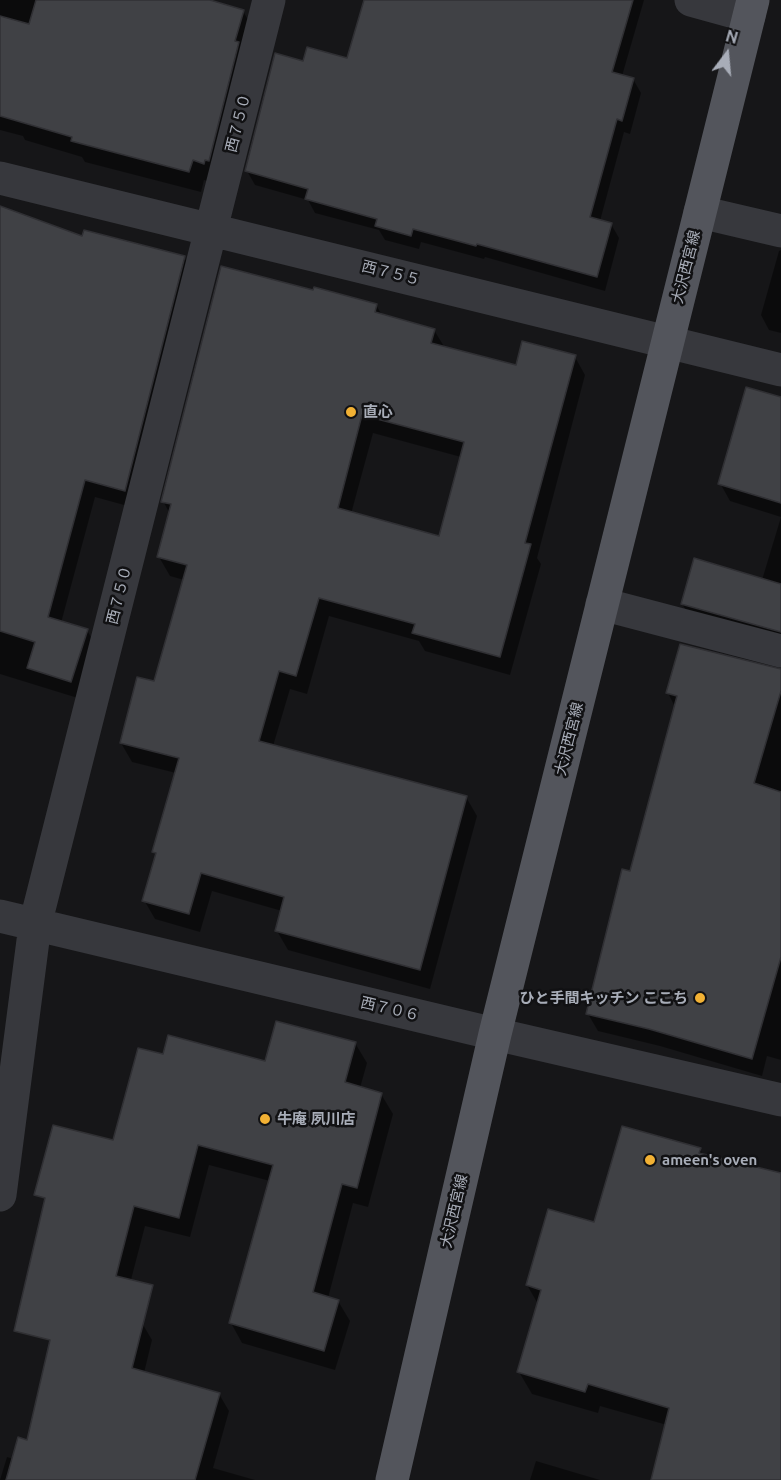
<!DOCTYPE html>
<meta charset="utf-8">
<style>
body{margin:0}
#map{position:relative;width:781px;height:1480px;overflow:hidden;background:#161618;font-family:Ubuntu,sans-serif}
canvas{display:block}
.north{position:absolute;left:697px;top:24px;width:60px;height:60px;-webkit-text-stroke:4px #111113;paint-order:stroke;rotate:16deg;font-size:16px;font-weight:700;line-height:24px;text-align:center;color:#a8adb8}
.north::after{content:'';display:block;margin:auto;width:21px;height:27px;background:#a8adb8;clip-path:polygon(50% 0,100% 100%,50% 72%,0 100%)}
</style>
<div id="map">
<canvas width="781" height="1480"></canvas>
<div class="north">N</div>
</div>
<script>
const context = document.querySelector('canvas').getContext('2d');
context.lineJoin = 'round';
function fill(path, color) {
  context.fillStyle = color;
  context.fill(path, 'evenodd');
}
function shape(rows) {
  const path = new Path2D();
  for (const r of rows) {
    path.moveTo(r[0], r[1]);
    for (let i = 2; i < r.length; i += 2) path.lineTo(r[i], r[i + 1]);
  }
  return path;
}
function trace(path, color, width, dash) {
  context.strokeStyle = color;
  context.lineWidth = width;
  context.lineCap = dash ? 'butt' : 'round';
  context.setLineDash(dash || []);
  context.stroke(path);
}
function label(font, color, halo, rows, align = 'center') {
  context.font = font + ' Ubuntu,"Noto Sans JP",sans-serif';
  context.lineWidth = 5;
  context.setLineDash([]);
  context.textBaseline = 'middle';
  context.strokeStyle = halo;
  context.fillStyle = color;
  for (const [text, x, y, turn = 0] of rows) {
    context.save();
    context.translate(x, y);
    context.rotate((+turn || 0) * Math.PI / 180);
    context.textAlign = isNaN(turn) ? turn : align;
    if (halo) context.strokeText(text, 0, 0);
    context.fillText(text, 0, 0);
    context.restore();
  }
}
const shadow = shape([
 [0,0,205,0,243,11,255,32,216,184,204,180,201,192,85,162,82,157,25,140,23,136,0,130],
 [365,0,644,0,622,76,633,79,641,93,630,134,624,132,600,221,611,224,619,238,605,291,485,257,484,259,421,242,419,249,385,240,379,230,315,213,308,200,255,185,247,171,304,63,348,59],
 [0,218,83,238,184,257,194,275,135,508,95,497,61,623,87,630,97,648,81,699,0,674],
 [781,250,781,333,769,330,761,315,779,251],
 [314,292,376,305,382,315,434,330,445,348,517,367,575,357,585,375,537,558,541,564,510,675,425,651,419,641,329,616,307,694,290,689,273,746,466,797,477,816,430,989,288,950,277,931,282,911,212,891,200,932,155,919,144,900,157,856,154,851,176,773,132,762,121,743,155,683,184,580,170,576,159,557,170,514,163,501],
 [373,433,461,457,440,538,351,514],
 [781,399,781,646,693,622,682,604,762,580,781,517,730,501,720,483],
 [781,671,781,1060,767,1056,762,1076,660,1046,598,1031,588,1014,631,872,675,707,668,693],
 [355,1043,367,1063,360,1088,381,1094,393,1114,368,1207,353,1203,328,1298,338,1301,350,1321,335,1370,242,1343,231,1323,270,1181,209,1165,190,1237,145,1226,126,1299,47,1269,114,1142,164,1056,266,1063],
 [700,1149,703,1155,781,1175,781,1480,653,1480,667,1425,600,1406,598,1413,532,1394,519,1372,538,1304,527,1285,595,1224],
 [142,1323,152,1340,144,1373,219,1394,229,1411,213,1468,255,1480,0,1480,7,1457,14,1459],
 [536,1461,600,1480,530,1480]
]);
const building = shape([
 [36,0,210,0,244,10,235,41,239,42,209,161,205,160,204,164,193,160,189,172,71,141,72,137,0,116,0,16,29,24,36,0],
 [364,0,633,0,612,72,634,78,622,121,617,119,590,217,612,223,597,277,477,244,476,246,413,229,411,236,375,226,377,219,305,199,308,189,245,171,275,53,303,61,307,47,347,58,364,0],
 [0,206,82,236,84,230,185,256,125,491,85,480,48,617,88,629,71,682,27,668,35,642,0,631,0,206],
 [221,266,313,290,314,287,377,304,375,312,435,329,431,343,516,365,522,341,576,355,525,543,531,544,500,657,412,633,415,624,319,598,296,676,279,671,259,741,467,796,420,970,275,931,284,897,201,873,189,914,142,901,156,853,152,852,179,758,120,743,137,677,154,681,187,565,157,557,171,504,161,502,221,266],
 [362,415,464,442,439,536,338,508,362,415],
 [746,387,781,397,781,503,718,484,746,387],
 [694,558,781,584,781,632,681,604,694,558],
 [680,644,781,669,781,691,754,783,781,792,781,957,752,1059,649,1029,586,1014,622,869,630,871,677,696,666,693,680,644],
 [276,1021,356,1042,345,1082,382,1093,357,1188,342,1184,313,1292,339,1300,324,1351,229,1323,273,1165,198,1145,179,1218,134,1206,116,1276,153,1285,132,1368,220,1393,195,1480,6,1480,18,1437,27,1440,50,1340,14,1331,45,1198,34,1195,53,1125,113,1140,138,1048,163,1054,168,1035,265,1061,276,1021],
 [622,1126,701,1148,699,1153,781,1173,781,1480,651,1480,669,1408,588,1384,585,1392,517,1372,541,1290,526,1285,548,1209,594,1222,622,1126]
]);
const minor = shape([
 [691,0,749,16],
 [0,178,781,370],
 [700,212,781,231],
 [602,604,781,651],
 [0,916,495,1034,781,1100],
 [0,1195,35,925,269,0]
]);
const major = shape([
 [392,1480,495,1034,753,0]
]);
const markers = [
 [351,412,6,"#f2b134"],
 [700,998,6,"#f2b134"],
 [265,1119,6,"#f2b134"],
 [650,1160,6,"#f2b134"]
];
const streetNames = [
 ["西７５０",238,123,-76],
 ["大沢西宮線",686,267,-76],
 ["西７５５",391,273,14],
 ["西７５０",119,595,-76],
 ["大沢西宮線",569,739,-76],
 ["西７０６",390,1009,13],
 ["大沢西宮線",454,1211,-77]
];
const poiNames = [
 ["直心",363,412],
 ["ひと手間キッチン ここち",688,998,"right"],
 ["牛庵 夙川店",277,1119],
 ["ameen's oven",662,1160]
];
fill(shadow, '#0007');
fill(building, '#404145');
trace(building, '#303034', 1.5);
trace(minor, '#37383d', 33);
trace(major, '#53555c', 33);
for (const [x, y, r, color] of markers) {
  const dot = new Path2D();
  dot.arc(x, y, r, 0, 2 * Math.PI);
  context.fillStyle = color;
  context.fill(dot);
  trace(dot, '#111113', 2);
}
label('15px', '#a8adb8', '#111113', streetNames);
label('bold 15px', '#a8adb8', '#111113', poiNames, 'left');
</script>
